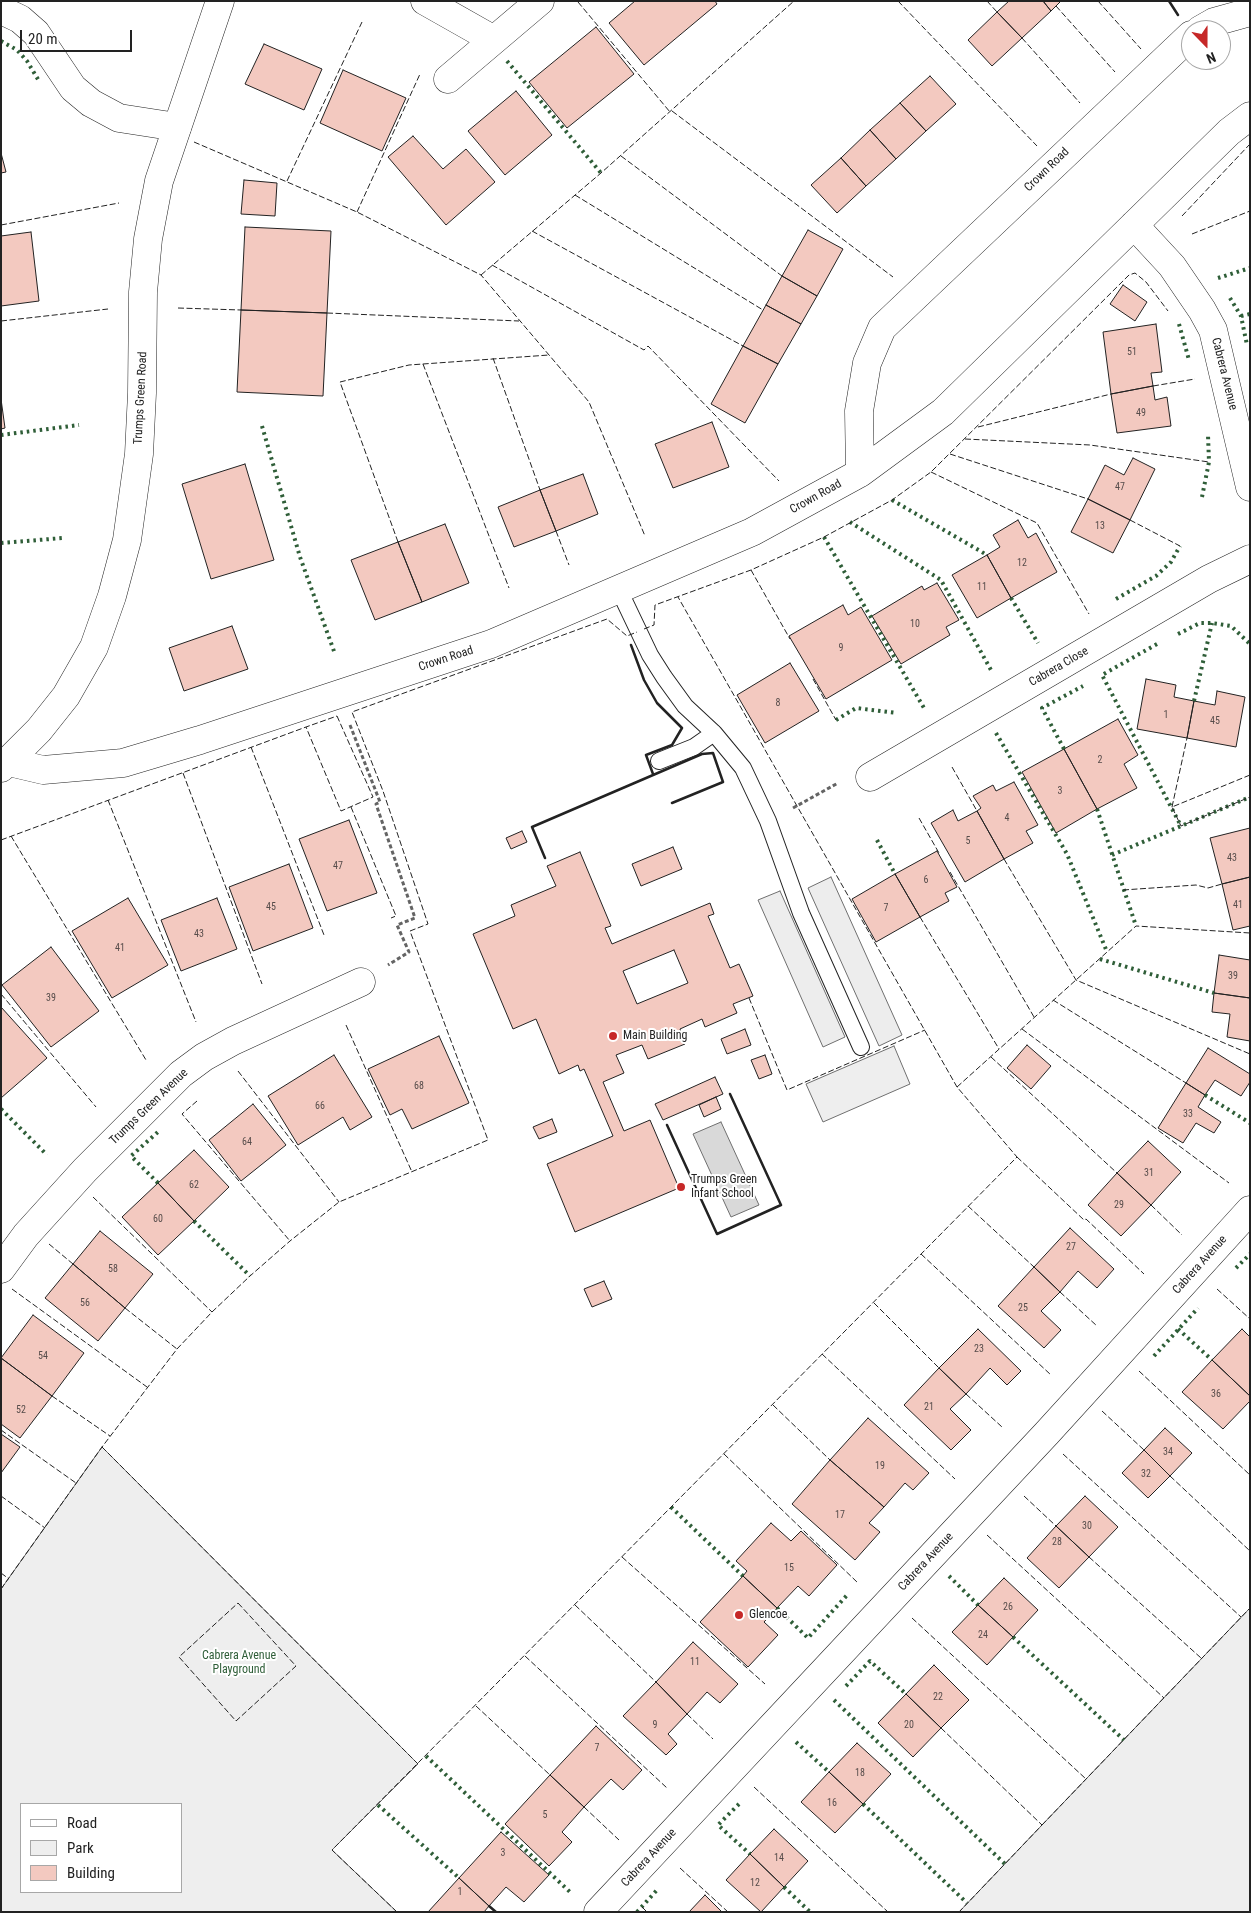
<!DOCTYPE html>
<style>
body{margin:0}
#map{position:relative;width:1251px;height:1913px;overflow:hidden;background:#fff;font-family:"Roboto Condensed",sans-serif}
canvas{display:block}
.frame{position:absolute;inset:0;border:2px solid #222;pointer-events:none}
.legend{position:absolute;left:20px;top:1803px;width:162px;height:90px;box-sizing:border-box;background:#fff;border:1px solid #a7a7a7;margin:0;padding:6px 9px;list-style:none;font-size:15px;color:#222}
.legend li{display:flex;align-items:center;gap:10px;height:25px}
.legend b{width:25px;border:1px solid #a7a7a7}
.north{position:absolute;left:1181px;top:20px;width:50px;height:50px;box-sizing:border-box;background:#fff;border:1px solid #a7a7a7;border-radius:50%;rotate:158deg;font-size:14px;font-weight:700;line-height:20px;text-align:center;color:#222}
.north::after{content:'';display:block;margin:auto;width:18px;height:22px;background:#c62828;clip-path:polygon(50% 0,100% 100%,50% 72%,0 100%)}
.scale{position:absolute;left:20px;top:30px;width:112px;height:22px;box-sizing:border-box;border:2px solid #222;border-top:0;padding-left:6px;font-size:15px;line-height:18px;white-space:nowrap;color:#222;-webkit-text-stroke:4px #fff;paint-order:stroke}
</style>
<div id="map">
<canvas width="1251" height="1913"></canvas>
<div class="frame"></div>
<ul class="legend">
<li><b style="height:6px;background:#fff"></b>Road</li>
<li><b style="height:14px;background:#eee"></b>Park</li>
<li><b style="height:14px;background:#f3c9c0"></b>Building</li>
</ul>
<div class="north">N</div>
<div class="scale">20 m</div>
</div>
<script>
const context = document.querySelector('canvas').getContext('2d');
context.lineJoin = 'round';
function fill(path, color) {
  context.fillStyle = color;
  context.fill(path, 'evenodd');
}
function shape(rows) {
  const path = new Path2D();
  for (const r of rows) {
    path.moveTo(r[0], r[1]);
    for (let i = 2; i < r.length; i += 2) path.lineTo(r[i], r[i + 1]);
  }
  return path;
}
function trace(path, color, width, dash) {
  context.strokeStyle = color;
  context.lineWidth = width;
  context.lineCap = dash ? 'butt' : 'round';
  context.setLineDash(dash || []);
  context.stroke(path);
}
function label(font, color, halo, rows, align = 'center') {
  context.font = font + ' "Roboto Condensed",sans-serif';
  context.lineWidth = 4;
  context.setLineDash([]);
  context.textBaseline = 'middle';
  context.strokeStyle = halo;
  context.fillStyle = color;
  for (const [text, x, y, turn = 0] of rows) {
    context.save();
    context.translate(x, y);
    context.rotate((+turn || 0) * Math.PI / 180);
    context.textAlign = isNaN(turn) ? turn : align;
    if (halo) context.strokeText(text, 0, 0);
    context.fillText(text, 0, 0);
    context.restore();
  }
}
const green = shape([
 [894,1046,910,1084,823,1122,806,1084,894,1046],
 [102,1447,418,1764,332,1850,397,1912,1,1912,1,1589,102,1447],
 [21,1804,181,1804,181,1892,21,1892,21,1804],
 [1250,1608,1250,1912,959,1912,1042,1825,1250,1608]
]);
const parking = shape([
 [831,877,902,1035,879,1046,808,888,831,877],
 [780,891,845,1037,823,1047,758,900,780,891]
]);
const water = shape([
 [721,1122,759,1205,731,1217,693,1134,721,1122]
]);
const building = shape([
 [635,1,715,1,717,4,644,65,609,23,635,1],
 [1009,1,1043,1,1051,11,1022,38,997,12,1009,1],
 [1043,1,1061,1,1051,11,1043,1],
 [997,12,1022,38,992,66,968,40,997,12],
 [596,27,634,74,567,128,529,82,596,27],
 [264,44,322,69,304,110,245,84,264,44],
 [343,70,406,98,382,151,320,123,343,70],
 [930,76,956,104,926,131,900,103,930,76],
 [516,91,552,135,505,175,468,131,516,91],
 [900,103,926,131,896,159,870,130,900,103],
 [870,130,896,159,866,186,841,158,870,130],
 [413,136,443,169,466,149,495,182,446,225,388,157,413,136],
 [1,153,6,172,1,173,1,153],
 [841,158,866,186,837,213,811,185,841,158],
 [244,180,277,183,275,216,241,214,244,180],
 [245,227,331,231,327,313,241,310,245,227],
 [808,230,843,249,817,296,782,276,808,230],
 [31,232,39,301,1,306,1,236,31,232],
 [782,276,817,296,801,324,766,305,782,276],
 [1123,285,1147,302,1135,321,1110,304,1123,285],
 [766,305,801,324,778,364,743,346,766,305],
 [241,310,327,313,323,396,237,392,241,310],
 [1156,324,1162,372,1151,373,1153,386,1111,394,1103,332,1156,324],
 [743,346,778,364,745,423,711,404,743,346],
 [1153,386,1155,400,1167,397,1171,426,1117,433,1111,394,1153,386],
 [1,399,5,428,1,429,1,399],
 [712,422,729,467,673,488,655,444,712,422],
 [1133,458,1155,469,1130,520,1088,499,1105,465,1124,475,1133,458],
 [245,464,274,560,211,579,182,484,245,464],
 [583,474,598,514,556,531,540,490,583,474],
 [540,490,556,531,514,547,498,507,540,490],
 [1088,499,1130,520,1113,553,1071,532,1088,499],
 [1018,520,1028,538,1036,533,1057,572,1011,598,987,555,1000,547,993,535,1018,520],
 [445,524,469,583,422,602,398,542,445,524],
 [398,542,422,602,375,620,351,560,398,542],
 [987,555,1011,598,977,618,952,575,987,555],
 [937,583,959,620,946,627,950,635,901,664,872,616,922,586,924,590,937,583],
 [843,605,848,615,861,607,892,660,826,699,789,636,843,605],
 [232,626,248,669,184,691,169,648,232,626],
 [790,663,819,711,765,743,737,695,790,663],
 [1146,679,1176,685,1174,697,1194,701,1187,738,1137,729,1146,679],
 [1217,691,1245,697,1236,747,1187,738,1194,701,1215,705,1217,691],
 [1118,719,1138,755,1124,764,1137,788,1097,809,1064,749,1118,719],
 [1064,749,1097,809,1056,833,1022,772,1064,749],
 [1014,782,1038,825,1026,831,1033,843,1004,859,977,811,981,808,973,796,993,785,996,791,1014,782],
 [953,810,958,821,977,811,1004,859,965,882,931,823,953,810],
 [349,820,377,893,327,911,299,839,349,820],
 [1250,828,1250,877,1222,884,1210,838,1250,828],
 [522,831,527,842,511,849,506,838,522,831],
 [673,847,682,869,641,886,632,864,673,847],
 [937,851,957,887,945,893,949,901,920,917,895,874,937,851],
 [580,852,611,926,605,928,612,944,710,903,714,914,708,916,730,968,739,964,753,996,733,1004,737,1013,705,1027,702,1019,680,1029,685,1044,648,1059,642,1045,616,1055,624,1073,603,1082,624,1131,650,1120,679,1188,575,1232,547,1164,613,1136,584,1069,580,1071,578,1065,559,1074,536,1019,513,1029,473,934,515,916,511,905,556,886,547,866,580,852],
 [674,950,688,983,637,1004,623,971,674,950],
 [289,864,313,928,253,951,229,887,289,864],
 [895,874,920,917,876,942,852,899,895,874],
 [1250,877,1250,926,1233,930,1222,884,1250,877],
 [128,898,168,965,112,998,72,931,128,898],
 [217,898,237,949,181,971,161,920,217,898],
 [51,947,99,1011,51,1047,2,985,51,947],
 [1219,955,1250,960,1250,998,1214,993,1219,955],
 [1214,993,1250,998,1250,1041,1227,1037,1230,1014,1212,1012,1214,993],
 [1,1007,47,1058,1,1098,1,1007],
 [745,1029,751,1045,727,1054,721,1039,745,1029],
 [439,1036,469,1103,412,1129,402,1109,390,1115,368,1069,439,1036],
 [1027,1045,1051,1066,1031,1089,1007,1068,1027,1045],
 [1208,1048,1250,1074,1250,1082,1241,1096,1215,1080,1205,1095,1186,1083,1208,1048],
 [334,1055,372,1117,350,1130,343,1117,298,1145,268,1096,334,1055],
 [765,1055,772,1074,759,1079,751,1060,765,1055],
 [715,1077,723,1094,663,1120,655,1104,715,1077],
 [1186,1083,1205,1095,1198,1107,1221,1122,1214,1133,1196,1123,1183,1143,1158,1128,1186,1083],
 [716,1097,721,1109,704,1117,699,1105,716,1097],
 [253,1104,286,1145,241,1181,209,1140,253,1104],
 [552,1119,557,1132,539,1139,533,1127,552,1119],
 [1148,1141,1181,1172,1151,1205,1117,1173,1148,1141],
 [194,1150,229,1187,194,1221,158,1183,194,1150],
 [1117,1173,1151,1205,1121,1236,1088,1205,1117,1173],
 [158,1183,194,1221,158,1255,122,1217,158,1183],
 [1070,1228,1114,1269,1097,1288,1078,1271,1060,1292,1034,1267,1070,1228],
 [100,1231,153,1274,125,1308,73,1264,100,1231],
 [73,1264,125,1308,98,1341,45,1298,73,1264],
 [1034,1267,1060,1292,1041,1311,1061,1330,1044,1348,998,1306,1034,1267],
 [604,1281,612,1299,592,1307,584,1289,604,1281],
 [33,1315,84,1353,52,1396,1,1358,33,1315],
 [978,1329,1021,1371,1007,1385,990,1368,966,1394,939,1368,978,1329],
 [1242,1329,1250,1337,1250,1396,1212,1360,1242,1329],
 [1,1358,52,1396,20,1438,1,1424,1,1358],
 [1212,1360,1250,1396,1250,1401,1223,1429,1182,1392,1212,1360],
 [939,1368,966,1394,950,1409,971,1430,951,1450,904,1405,939,1368],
 [868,1418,929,1473,913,1490,905,1483,884,1507,830,1460,868,1418],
 [1165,1428,1192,1453,1170,1476,1144,1450,1165,1428],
 [1,1434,20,1447,1,1473,1,1434],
 [1144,1450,1170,1476,1148,1498,1122,1473,1144,1450],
 [830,1460,884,1507,869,1523,880,1532,855,1560,792,1504,830,1460],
 [1085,1496,1118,1527,1089,1557,1056,1526,1085,1496],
 [771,1523,791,1541,801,1531,837,1565,809,1596,798,1586,777,1608,743,1576,747,1571,736,1561,771,1523],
 [1056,1526,1089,1557,1059,1588,1027,1558,1056,1526],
 [743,1576,777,1608,764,1622,778,1635,748,1667,700,1622,743,1576],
 [1004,1578,1038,1610,1013,1637,978,1605,1004,1578],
 [978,1605,1013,1637,987,1665,952,1632,978,1605],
 [693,1642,738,1684,720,1703,707,1692,687,1714,656,1682,693,1642],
 [934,1665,969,1700,941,1728,906,1694,934,1665],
 [656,1682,687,1714,668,1734,677,1744,666,1755,623,1716,656,1682],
 [906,1694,941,1728,913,1757,878,1723,906,1694],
 [596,1726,642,1770,623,1790,611,1779,584,1807,550,1775,596,1726],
 [857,1743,891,1774,863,1804,829,1772,857,1743],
 [829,1772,863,1804,835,1833,801,1802,829,1772],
 [550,1775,584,1807,562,1832,572,1842,549,1866,505,1824,550,1775],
 [774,1829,808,1861,784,1887,750,1854,774,1829],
 [501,1832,549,1875,524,1902,506,1887,489,1906,459,1878,501,1832],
 [750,1854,784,1887,761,1912,726,1880,750,1854],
 [459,1878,489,1906,484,1912,428,1912,459,1878],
 [705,1895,722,1912,689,1912,705,1895]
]);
const path = shape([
 [350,725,380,802,376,804,415,918,397,925,409,952,388,965],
 [793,808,838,783]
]);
const lane = shape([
 [619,590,650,655,664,677,685,706,714,733,743,768,768,821,801,913,861,1047],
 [659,761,694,747,714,733]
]);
const street = shape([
 [425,1,494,40,540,1],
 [1,10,20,19,36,33,73,88,91,103,119,118,177,127],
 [1200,30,1214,22,1250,12],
 [448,79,494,40],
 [1134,225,1172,266,1202,310,1213,330,1250,487],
 [860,473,859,411,867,363,882,328,1191,35],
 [9,762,43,770,123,763,200,740,491,644,752,532,860,473,943,412,1229,132,1250,116],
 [870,777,1209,579,1250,559],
 [1,1269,26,1235,85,1170,181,1074,204,1057,233,1041,361,982],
 [598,1912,1047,1433,1250,1210]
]);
const secondary = shape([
 [1,768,39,730,66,696,94,647,112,596,127,540,139,454,142,393,143,292,148,239,159,181,220,1]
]);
const hedge = shape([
 [1,41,17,50,27,61,39,81],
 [507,61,601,173],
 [1218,278,1250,268],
 [1230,298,1241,316,1247,345],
 [1241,316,1250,314],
 [1179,324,1189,360],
 [262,426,300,557,335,654],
 [1,435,79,425],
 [1202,497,1209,462,1208,435],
 [892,500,987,555],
 [850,522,941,580,991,670],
 [824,537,924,708],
 [1,543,63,538],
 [1011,598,1038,643],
 [1116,599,1156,576,1171,562,1180,546],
 [1178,634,1200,623,1212,623,1231,626,1250,644],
 [1157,644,1102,675,1181,826],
 [1194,701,1212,623],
 [836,720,856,708,897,713],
 [996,733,1067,854,1107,952],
 [1064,749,1042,708,1083,686],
 [1097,809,1136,926],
 [877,840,895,874],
 [1112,855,1250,797],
 [1100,959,1214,993],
 [1205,1095,1250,1123],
 [1,1109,47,1155],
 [158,1183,131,1156,159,1131],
 [194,1221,250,1276],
 [1236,1268,1250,1254],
 [1178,1329,1212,1360],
 [1154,1356,1198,1308],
 [671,1507,743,1576],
 [949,1576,978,1605],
 [777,1608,808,1638,849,1593],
 [1013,1637,1124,1740],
 [846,1686,870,1661,906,1694],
 [834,1700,1005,1864],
 [796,1742,829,1772],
 [426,1756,570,1892],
 [739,1804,718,1825,750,1854],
 [863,1804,967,1903],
 [378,1805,459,1878],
 [784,1887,810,1912],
 [637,1912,657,1890]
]);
const fence = shape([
 [898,1,1037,146],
 [987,1,997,12],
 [1098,1,1141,49],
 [578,2,670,112],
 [1056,6,1115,72],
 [1022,38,1080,103],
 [672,111,893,277],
 [194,142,357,212,481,275,589,402,645,536],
 [621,156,782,276],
 [287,181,362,22],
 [575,195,763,310],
 [357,212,420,74],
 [1182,216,1250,144],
 [1,225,119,203],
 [532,231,743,346],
 [1192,234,1250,211],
 [492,265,644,350,648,346,779,481],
 [481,275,601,173,794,1],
 [178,308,241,310],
 [327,313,519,321],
 [1,321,108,309],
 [493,358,540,490],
 [423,364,509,588],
 [1153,386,1195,379],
 [978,427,1111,394],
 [965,439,1090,445,1209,462],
 [950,454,1088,499],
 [931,472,1037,523,1089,614],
 [1130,520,1180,546],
 [556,531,569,565],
 [398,542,340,382,409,365,549,355],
 [751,570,790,639],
 [644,629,654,625,655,605,751,570,824,537,892,500,931,472,1129,275,1135,273,1146,282,1168,311],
 [813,679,836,720],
 [337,716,373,797,341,811,306,727,337,716],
 [251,747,324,935],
 [952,767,977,811],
 [183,773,262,984],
 [1250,775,1172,807,1181,826,1250,797],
 [108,800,196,1022],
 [351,807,396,916,391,918],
 [1172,807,1187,738],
 [919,818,939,853],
 [11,836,146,1060],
 [1,840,306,727],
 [1004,859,1076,980,1250,1054],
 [950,872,1034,1017],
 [1123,890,1196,885,1208,888,1222,884],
 [920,917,999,1049],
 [1,994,96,1107],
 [749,998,787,1090,925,1030],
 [1053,1000,1186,1083],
 [346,1025,412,1172],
 [1022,1029,1229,1183],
 [991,1057,1117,1173],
 [238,1071,339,1202],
 [957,1087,1136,926,1250,933],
 [197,1101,182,1114,290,1241],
 [1017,1157,1084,1220,1086,1219,1144,1274],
 [93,1197,212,1312],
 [1151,1205,1182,1235],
 [968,1206,1034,1267],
 [49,1244,73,1264],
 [921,1254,1051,1375],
 [12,1289,147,1387],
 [1217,1289,1250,1319],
 [1060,1292,1097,1326],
 [874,1303,939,1368],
 [125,1308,177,1349],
 [822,1354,955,1479],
 [1139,1371,1250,1475],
 [966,1394,1002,1427],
 [52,1396,110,1436],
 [773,1405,830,1460],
 [1102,1411,1144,1450],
 [1,1430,76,1483],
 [102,1447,418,1764],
 [724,1454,858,1583],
 [1063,1454,1241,1617],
 [1170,1476,1250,1551],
 [1,1496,45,1528],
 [1024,1496,1056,1526],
 [987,1535,1164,1698],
 [622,1557,765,1684],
 [1089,1557,1201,1658],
 [1,1573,9,1579],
 [1,1589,102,1447,177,1349,212,1312,250,1276,290,1241,339,1202,488,1140,410,931,428,924,383,791,352,712,607,619,627,636,637,632],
 [238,1603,296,1666,236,1721,179,1657,238,1603],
 [575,1605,656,1682],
 [912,1618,1086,1779],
 [525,1656,667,1788],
 [476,1706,550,1775],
 [687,1714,713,1739],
 [941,1728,1042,1825,959,1912],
 [754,1787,888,1912],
 [584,1807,619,1840],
 [1042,1825,1250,1608],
 [680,1868,728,1912],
 [642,1907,647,1912],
 [397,1912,332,1850,1017,1157,957,1087,678,597]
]);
const wall = shape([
 [1169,1,1178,15],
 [631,645,644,680,657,703,682,728,672,745,646,755,653,774],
 [545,858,532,827,702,754,713,753,723,782,672,803],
 [667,1125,717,1234,781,1205,730,1094],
 [489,1906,496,1912]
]);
const markers = [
 [613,1036,5,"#c62828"],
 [681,1187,5,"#c62828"],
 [739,1615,5,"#c62828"]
];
const numberNames = [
 ["51",1132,352],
 ["49",1141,413],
 ["47",1120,487],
 ["13",1100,526],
 ["12",1022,563],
 ["11",982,587],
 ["10",915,624],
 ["9",841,648],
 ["8",778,703],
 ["1",1166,715],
 ["45",1215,721],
 ["2",1100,760],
 ["3",1060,791],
 ["4",1007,818],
 ["5",968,841],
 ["43",1232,858],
 ["47",338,866],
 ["6",926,880],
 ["41",1238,905],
 ["45",271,907],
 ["7",886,908],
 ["43",199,934],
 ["41",120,948],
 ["39",1233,976],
 ["39",51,998],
 ["68",419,1086],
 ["66",320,1106],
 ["33",1188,1114],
 ["64",247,1142],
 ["31",1149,1173],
 ["62",194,1185],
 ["29",1119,1205],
 ["60",158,1219],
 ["27",1071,1247],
 ["58",113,1269],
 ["56",85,1303],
 ["25",1023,1308],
 ["23",979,1349],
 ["54",43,1356],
 ["36",1216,1394],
 ["21",929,1407],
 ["52",21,1410],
 ["34",1168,1452],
 ["19",880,1466],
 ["32",1146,1474],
 ["17",840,1515],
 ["30",1087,1526],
 ["28",1057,1542],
 ["15",789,1568],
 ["26",1008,1607],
 ["24",983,1635],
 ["11",695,1662],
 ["22",938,1697],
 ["9",655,1725],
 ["20",909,1725],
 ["7",597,1748],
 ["18",860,1773],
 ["16",832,1803],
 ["5",545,1815],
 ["3",503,1853],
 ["14",779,1858],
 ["12",755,1883],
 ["1",460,1892]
];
const streetNames = [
 ["Crown Road",1047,170,-44],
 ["Cabrera Avenue",1224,374,76],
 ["Trumps Green Road",141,398,-87],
 ["Crown Road",816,497,-29],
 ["Crown Road",446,659,-18],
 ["Cabrera Close",1059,667,-30],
 ["Trumps Green Avenue",149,1107,-44],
 ["Cabrera Avenue",1200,1265,-48],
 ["Cabrera Avenue",926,1562,-47],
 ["Cabrera Avenue",649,1858,-47]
];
const poiNames = [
 ["Main Building",623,1036],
 ["Trumps Green",691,1180],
 ["Infant School",691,1194],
 ["Glencoe",749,1615]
];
const parkNames = [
 ["Cabrera Avenue",239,1656],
 ["Playground",239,1670]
];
fill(green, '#eee');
trace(green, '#6f6f6f', 1);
fill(parking, '#ededed');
trace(parking, '#6f6f6f', 1);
fill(water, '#d9d9d9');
trace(water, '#6f6f6f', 1);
fill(building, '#f3c9c0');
trace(building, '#222', 1);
trace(lane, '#222', 18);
trace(street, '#222', 29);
trace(secondary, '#222', 29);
trace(path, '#646464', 3, [4, 2.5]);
trace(lane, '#fff', 16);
trace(street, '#fff', 28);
trace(secondary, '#fff', 28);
trace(hedge, '#2f5e38', 4, [2.5, 4]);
trace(fence, '#222', 1, [6, 2.5]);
trace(wall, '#222', 2.5);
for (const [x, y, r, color] of markers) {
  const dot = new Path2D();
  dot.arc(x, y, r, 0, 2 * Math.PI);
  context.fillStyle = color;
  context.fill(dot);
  trace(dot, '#fff', 2);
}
label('10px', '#564c4a', null, numberNames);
label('12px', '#222', '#fff', streetNames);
label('12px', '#222', '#fff', poiNames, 'left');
label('12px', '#2f5e38', '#fff', parkNames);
</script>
